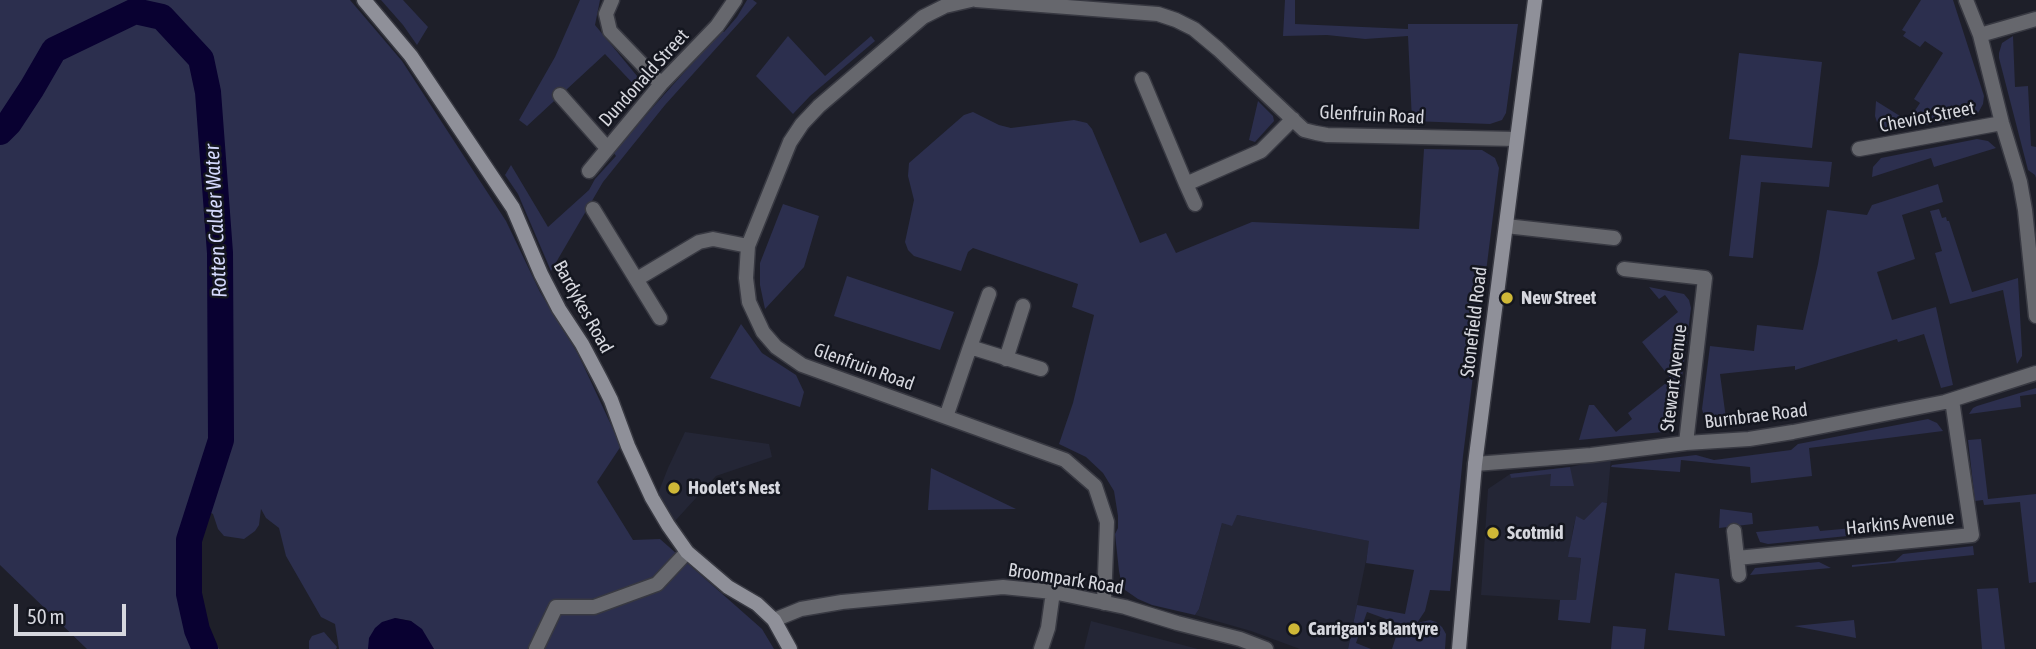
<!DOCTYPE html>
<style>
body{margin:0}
#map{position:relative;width:2036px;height:649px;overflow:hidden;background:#1e1f29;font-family:"Asap Condensed",sans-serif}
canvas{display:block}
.scale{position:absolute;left:14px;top:604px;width:112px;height:32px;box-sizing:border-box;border:4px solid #d6d7de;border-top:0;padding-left:9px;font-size:21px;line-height:24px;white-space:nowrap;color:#d6d7de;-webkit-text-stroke:5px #14161f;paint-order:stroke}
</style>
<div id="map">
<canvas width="2036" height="649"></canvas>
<div class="scale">50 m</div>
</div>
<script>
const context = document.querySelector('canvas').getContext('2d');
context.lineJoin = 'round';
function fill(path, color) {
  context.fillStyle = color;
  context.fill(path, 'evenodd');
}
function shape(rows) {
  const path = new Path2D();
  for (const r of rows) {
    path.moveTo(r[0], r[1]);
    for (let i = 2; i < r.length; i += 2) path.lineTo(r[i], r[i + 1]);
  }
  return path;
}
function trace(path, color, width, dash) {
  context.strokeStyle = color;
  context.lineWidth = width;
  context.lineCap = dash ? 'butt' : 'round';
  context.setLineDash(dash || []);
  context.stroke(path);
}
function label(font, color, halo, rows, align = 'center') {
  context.font = font + ' "Asap Condensed",sans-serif';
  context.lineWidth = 5;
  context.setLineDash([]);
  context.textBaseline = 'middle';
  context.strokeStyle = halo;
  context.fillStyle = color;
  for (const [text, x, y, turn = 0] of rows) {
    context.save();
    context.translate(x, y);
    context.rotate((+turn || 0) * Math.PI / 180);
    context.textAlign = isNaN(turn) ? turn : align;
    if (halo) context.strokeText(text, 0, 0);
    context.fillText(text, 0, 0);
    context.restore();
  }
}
const built = shape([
 [685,432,769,444,772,457,716,476,675,521,657,496,668,468],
 [1611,458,1607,503,1602,502,1584,520,1576,517,1573,529,1569,557,1581,558,1576,601,1481,595,1488,489,1510,474,1570,467],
 [1237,515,1370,541,1348,649,1300,649,1251,631,1195,615,1199,609,1222,523],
 [1091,621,1198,649,1084,649]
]);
const green = shape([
 [0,0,350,0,402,61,506,221,540,292,578,354,621,446,597,482,633,540,660,539,762,629,774,649,434,649,411,621,395,618,369,649,339,649,335,624,321,617,286,556,279,528,266,518,261,509,259,525,255,531,244,539,224,536,218,529,213,514,200,507,177,579,219,649,87,649,0,565],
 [381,0,403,0,428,27,417,45,403,25],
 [580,0,600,0,595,25,637,76,640,81,641,92,605,54,527,126,519,120,555,57],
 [747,0,753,0,757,3,665,105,603,182,551,271,518,194,505,175,511,165,548,227,589,190,595,179,616,156,613,152,721,31,724,32,737,17],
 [1285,0,1295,0,1295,24,1408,29,1408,24,1518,24,1506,113,1502,120,1490,124,1412,121,1408,36,1365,39,1327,35,1283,36],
 [1921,0,1953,0,1984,96,1983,104,1978,113,1970,117,1890,131,1877,122,1875,116,1876,101,1908,121,1920,103,1914,99,1943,53,1925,41,1920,47,1903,36,1906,32,1902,30],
 [788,36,825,76,871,36,875,41,810,96,793,114,756,76],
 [2013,36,2015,87,2028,86,2031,146,2036,147,2036,178,2035,175,2028,170,1999,58,1999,53,2002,43],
 [1739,53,1822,62,1812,148,1729,139],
 [1258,101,1273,116,1274,121,1255,142,1249,140],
 [973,112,999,125,1011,128,1074,120,1087,123,1092,129,1140,243,1166,233,1176,253,1252,222,1419,229,1424,149,1482,150,1495,158,1499,168,1463,456,1450,591,1430,590,1425,611,1417,623,1430,620,1436,622,1442,627,1446,634,1445,649,1392,649,1400,624,1367,612,1356,643,1371,649,1348,649,1357,605,1405,614,1414,570,1366,563,1369,541,1237,515,1232,526,1222,523,1199,609,1195,615,1152,605,1138,599,1125,590,1121,581,1119,571,1115,534,1118,528,1118,516,1114,491,1103,473,1086,457,1059,444,1073,403,1094,315,1072,307,1078,284,973,248,968,252,961,271,914,256,908,250,905,242,914,200,908,176,909,163,964,115],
 [1977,139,1988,141,1996,148,1934,167,1931,158,1872,177,1873,167,1881,158],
 [1741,155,1832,162,1829,187,1761,182,1753,258,1729,256],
 [1938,184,1943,202,1902,215,1915,259,1877,272,1892,320,1936,307,1953,385,1941,388,1924,334,1898,342,1897,339,1795,370,1795,366,1720,374,1727,426,1718,427,1705,420,1702,409,1710,346,1754,351,1757,325,1803,330,1818,264,1827,210,1867,215,1872,205],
 [783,204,819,216,804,267,765,309,760,285,760,263],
 [1939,209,1942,218,1946,217,1947,221,1949,221,1972,292,2018,278,2022,351,2022,356,2017,364,2003,290,1950,304,1935,253,1942,251,1930,211],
 [847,276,954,312,940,350,834,316],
 [1649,287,1684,294,1689,300,1691,308,1676,424,1663,432,1579,440,1589,405,1594,405,1616,432,1632,419,1628,413,1671,379,1642,342,1678,312,1665,295,1659,299],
 [741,324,762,353,796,375,804,392,800,407,710,378],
 [2036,388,2036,394,2020,396,2021,407,1969,414,1973,408,1977,406],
 [1928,419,1937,423,1943,431,1809,448,1812,476,1751,483,1750,467,1681,460,1680,472,1611,467,1612,465,1696,455,1714,460,1791,450,1798,444],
 [1981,439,1988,499,2036,494,2036,582,2029,583,2020,502,1984,505,1983,500,1975,501,1968,440],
 [1570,467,1574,486,1550,486,1551,474,1511,478,1510,474],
 [931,468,1016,509,928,510],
 [1602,502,1607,503,1590,623,1558,620,1560,600,1576,600,1581,558,1568,557,1576,516,1584,520],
 [1720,509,1752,513,1753,524,1719,528],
 [1886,525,1887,532,1768,544,1760,542,1756,532,1818,526,1820,531],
 [1973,546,1974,555,1852,567,1852,565,1895,561,1903,554],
 [1819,562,1831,568,1750,575,1755,568],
 [1675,573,1719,579,1725,636,1668,630],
 [1998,588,2005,649,1982,649,1977,589],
 [1854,620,1856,638,1794,626],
 [1613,626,1646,629,1644,649,1611,649],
 [324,632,337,647,336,649,309,649,309,641,312,636]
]);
const water = shape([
 [395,618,411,621,422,629,434,649,368,649,369,638,375,628,382,622]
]);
const river = shape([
 [0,132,9,123,32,88,54,50,135,11,162,17,201,59,208,92,220,253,221,440,189,540,189,594,197,630,205,649]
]);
const street = shape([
 [612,0,606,14,610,31,661,84],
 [971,0,945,6,923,17,819,106,802,124,790,142,748,246,746,278,749,302,763,332,776,347,802,365,1065,460,1095,486,1107,522,1104,603],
 [976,0,1158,14,1176,20,1194,29,1218,49,1304,130,1316,133,1327,135,1516,139],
 [1966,0,1980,35,2002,123,2020,182,2025,210,2036,316],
 [1980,35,2036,19],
 [1142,79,1186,184],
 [560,95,607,148],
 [1859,149,2002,123],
 [589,171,661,84,717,26,735,0],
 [1195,204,1186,184,1261,151,1293,119],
 [593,209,660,318],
 [1506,226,1614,238],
 [1624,269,1705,278,1686,443],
 [637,279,699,242,713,239,748,246],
 [970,347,989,294],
 [1006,359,1023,306],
 [946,417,970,347,1041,369],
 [1475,464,1591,455,1686,443,1749,439,1793,432,1945,402,2036,373],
 [1734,531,1739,575],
 [1737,558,1972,535,1952,400],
 [774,620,801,609,842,602,1003,587,1053,592,1125,607,1177,623,1240,639,1266,649],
 [536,649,556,607,594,607,657,584,687,552],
 [1041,649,1048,628,1053,592]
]);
const secondary = shape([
 [364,0,411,56,513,208,541,274,559,309,582,344,601,380,611,400,628,446,652,498,668,525,687,552,728,587,757,604,774,620,790,649],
 [1459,649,1475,464,1535,0]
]);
const markers = [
 [1507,298,7,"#cfb837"],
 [674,488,7,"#cfb837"],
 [1493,533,7,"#cfb837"],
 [1294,629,7,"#cfb837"]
];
const streetNames = [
 ["Dundonald Street",644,78,-48],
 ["Glenfruin Road",1372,115,3],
 ["Cheviot Street",1927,117,-11],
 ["Bardykes Road",583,307,61],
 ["Stonefield Road",1474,322,-83],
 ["Glenfruin Road",864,367,20],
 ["Stewart Avenue",1674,378,-83],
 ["Burnbrae Road",1756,416,-7],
 ["Harkins Avenue",1900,523,-6],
 ["Broompark Road",1066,579,9]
];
const poiNames = [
 ["New Street",1521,298],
 ["Hoolet's Nest",688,488],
 ["Scotmid",1507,533],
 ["Carrigan's Blantyre",1308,629]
];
const waterNames = [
 ["Rotten Calder Water",216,221,-93]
];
fill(built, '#242636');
fill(green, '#2c2f4e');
fill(water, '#090131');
trace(river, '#090131', 26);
trace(street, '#383942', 17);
trace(secondary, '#383942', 17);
trace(street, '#66676d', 14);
trace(secondary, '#8f9099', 14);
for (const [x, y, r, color] of markers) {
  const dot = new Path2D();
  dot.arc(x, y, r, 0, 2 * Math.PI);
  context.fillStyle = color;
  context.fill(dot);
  trace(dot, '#14161f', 2.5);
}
label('19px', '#d6d7de', '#14161f', streetNames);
label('bold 19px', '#d6d7de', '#14161f', poiNames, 'left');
label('italic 21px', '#d5dafd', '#14161f', waterNames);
</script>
